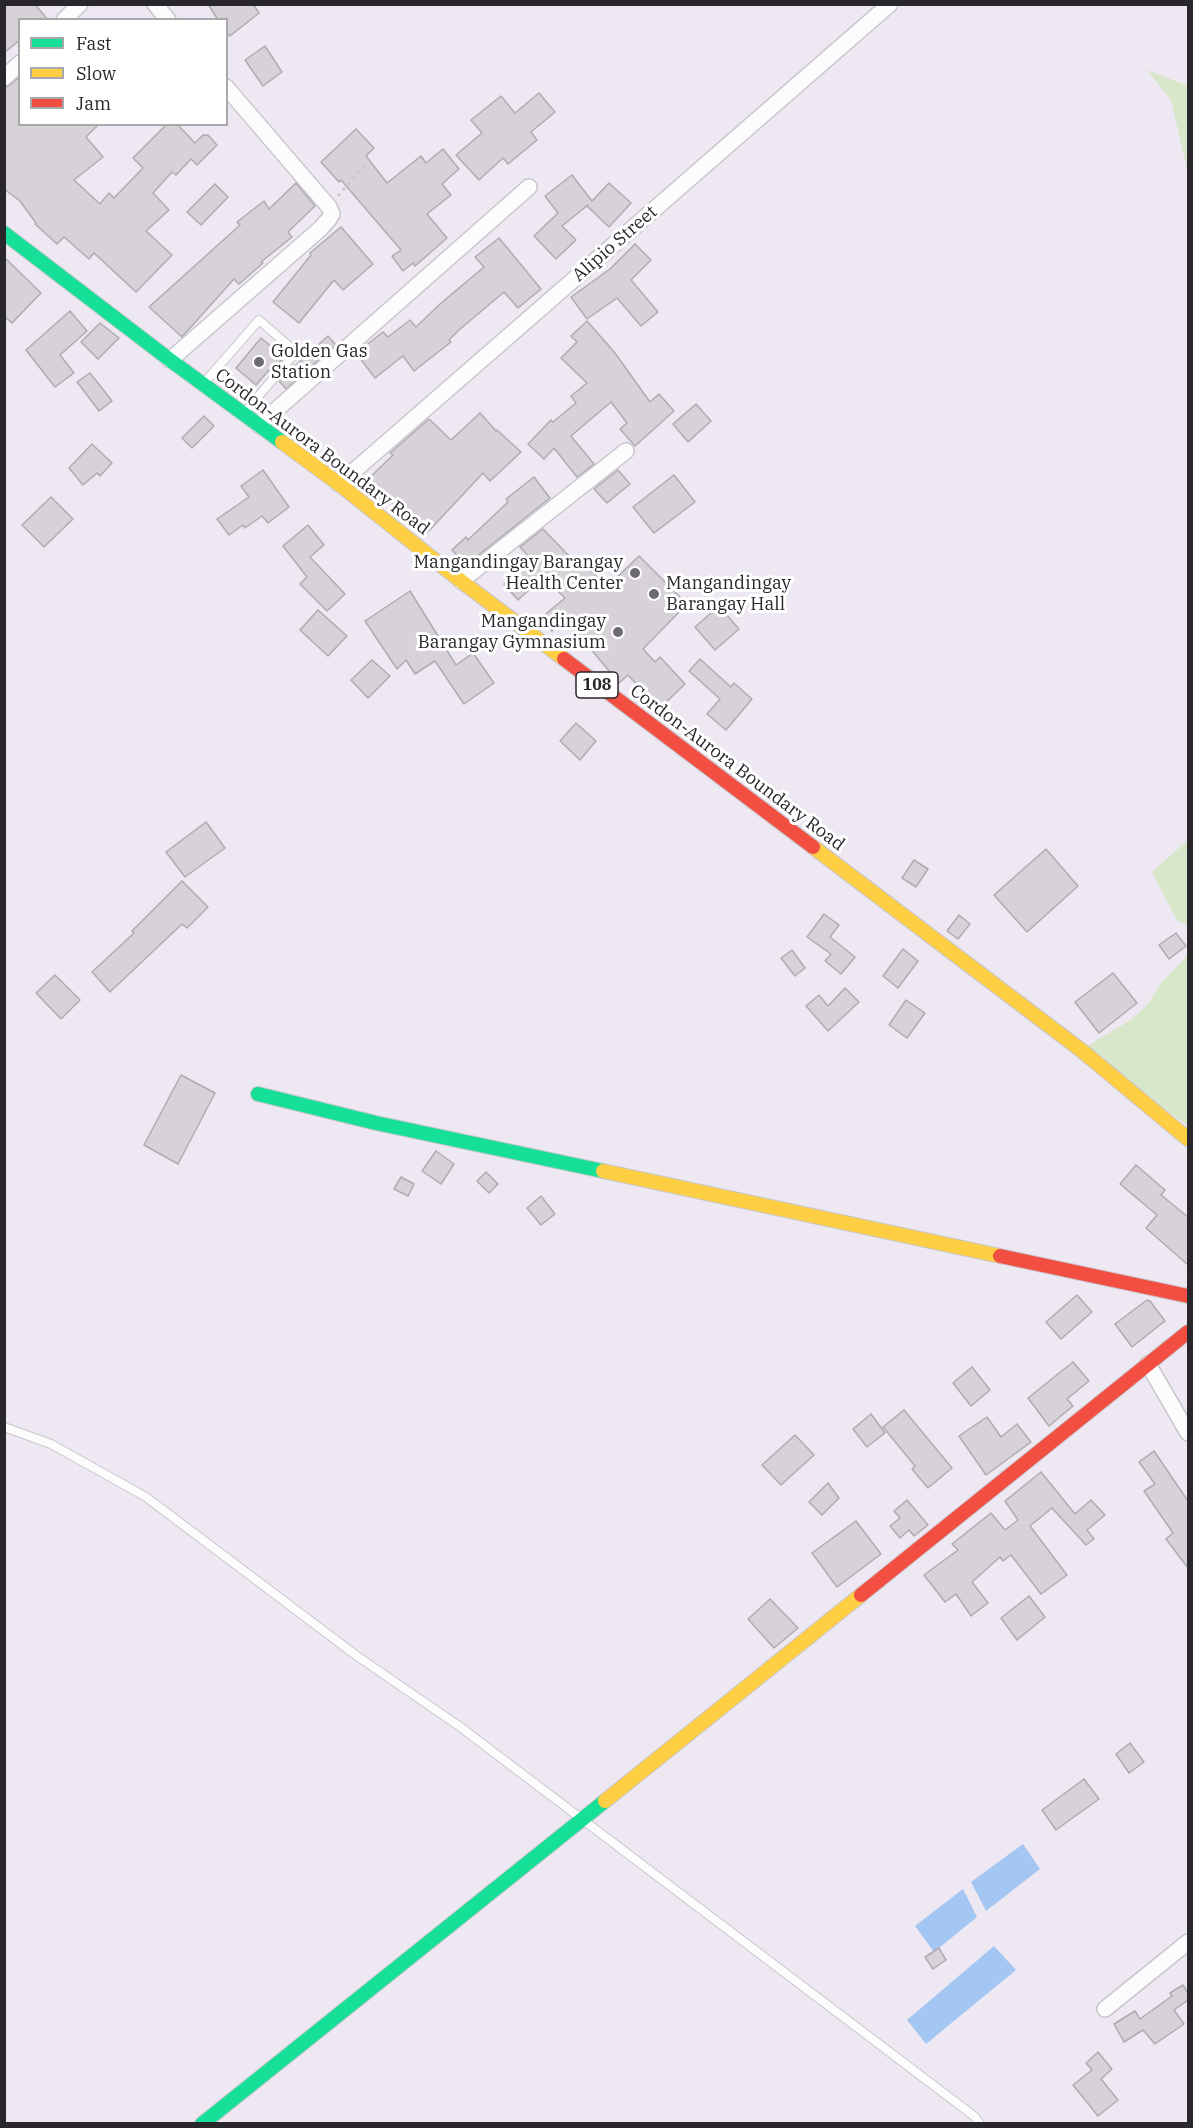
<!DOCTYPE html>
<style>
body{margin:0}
#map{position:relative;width:1193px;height:2128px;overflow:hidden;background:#ede8f2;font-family:"IBM Plex Serif",serif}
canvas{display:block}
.frame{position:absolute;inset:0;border:6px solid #29262c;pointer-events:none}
.legend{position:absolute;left:18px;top:18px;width:210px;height:108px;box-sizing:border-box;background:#fff;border:2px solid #a9a8ab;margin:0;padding:8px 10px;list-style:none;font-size:18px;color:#29262c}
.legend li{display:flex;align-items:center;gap:12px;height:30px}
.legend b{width:30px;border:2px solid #a9a8ab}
</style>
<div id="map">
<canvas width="1193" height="2128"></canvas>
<div class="frame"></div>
<ul class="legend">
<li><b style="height:8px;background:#16e098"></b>Fast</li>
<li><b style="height:8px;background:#ffcf43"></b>Slow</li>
<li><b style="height:8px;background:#f24e42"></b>Jam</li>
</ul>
</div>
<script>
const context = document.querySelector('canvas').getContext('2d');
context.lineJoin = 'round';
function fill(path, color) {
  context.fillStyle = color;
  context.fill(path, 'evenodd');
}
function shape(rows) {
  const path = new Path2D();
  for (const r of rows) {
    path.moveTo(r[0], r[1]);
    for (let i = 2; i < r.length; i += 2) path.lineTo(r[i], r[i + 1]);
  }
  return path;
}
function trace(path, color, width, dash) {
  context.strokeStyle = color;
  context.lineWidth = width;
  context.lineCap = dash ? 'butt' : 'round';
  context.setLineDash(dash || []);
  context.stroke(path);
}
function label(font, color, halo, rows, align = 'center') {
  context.font = font + ' "IBM Plex Serif",serif';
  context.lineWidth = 6;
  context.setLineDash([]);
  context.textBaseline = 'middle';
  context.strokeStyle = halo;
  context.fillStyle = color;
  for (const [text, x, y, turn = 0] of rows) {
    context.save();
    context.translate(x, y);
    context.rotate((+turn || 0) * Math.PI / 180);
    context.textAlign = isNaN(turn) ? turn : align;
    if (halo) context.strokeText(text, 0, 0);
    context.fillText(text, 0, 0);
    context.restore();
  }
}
const green = shape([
 [1147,70,1188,86,1188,173,1171,100],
 [1188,840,1188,926,1177,920,1152,872],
 [1188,955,1188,1126,1081,1050,1132,1019,1148,1004,1162,982]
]);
const water = shape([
 [1023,1844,1040,1869,986,1911,971,1882],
 [963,1889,977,1917,934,1952,915,1926],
 [994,1946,1016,1970,926,2044,907,2020]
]);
const building = shape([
 [4,4,35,4,48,20,20,20,20,40,4,53,4,4],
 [208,4,253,4,259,13,230,36,226,31,226,20,218,20,208,4],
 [265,46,282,72,263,86,245,60,265,46],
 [20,77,20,124,99,124,86,137,103,157,74,180,100,204,109,193,114,198,143,168,133,158,167,124,177,124,195,143,203,135,208,135,217,145,197,165,191,159,176,175,172,172,153,193,169,210,146,231,172,255,136,292,94,253,89,259,64,237,57,244,35,224,36,223,20,201,4,189,4,88,10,85,20,77],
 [539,93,555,112,531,132,537,140,508,164,503,158,479,180,456,155,482,133,471,120,501,96,515,113,539,93],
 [356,129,374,148,366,156,387,183,421,156,426,163,443,149,459,169,442,184,451,195,427,214,447,238,415,266,413,263,403,271,392,256,401,250,341,180,339,182,321,162,356,129],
 [572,175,592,201,609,183,631,203,609,227,587,206,588,205,562,226,576,240,556,259,534,236,558,213,545,196,572,175],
 [296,183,315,206,288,232,292,237,261,262,263,263,239,284,234,279,182,337,149,307,240,225,237,222,264,201,269,209,296,183],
 [215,184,228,197,201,225,187,212,215,184],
 [341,227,373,264,343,290,334,280,299,323,273,302,311,255,310,253,341,227],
 [499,238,541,289,518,308,504,292,459,330,449,340,451,342,414,371,403,356,375,378,356,353,383,332,388,337,410,320,416,327,440,304,484,267,475,257,499,238],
 [635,244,651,260,631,280,658,312,641,326,617,298,587,319,571,297,610,269,635,244],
 [4,257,41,293,12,323,4,316,4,257],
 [70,311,87,331,60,355,74,373,55,387,26,350,70,311],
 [587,321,615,353,650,402,659,394,674,411,635,446,620,429,627,423,611,402,571,436,594,464,577,477,554,448,544,459,528,444,551,420,553,422,576,403,571,396,587,383,561,358,577,342,571,336,587,321],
 [100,323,119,338,98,359,81,342,100,323],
 [328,336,336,345,286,389,279,381,293,365,295,366,328,336],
 [261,338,284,357,271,372,269,370,256,385,236,368,261,338],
 [90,373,112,401,99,411,77,382,90,373],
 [696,404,711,421,688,442,673,424,696,404],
 [480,413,496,431,497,430,521,452,490,481,483,473,427,533,386,498,382,501,362,485,393,455,390,453,429,419,451,440,480,413],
 [204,416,214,426,192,448,182,438,204,416],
 [92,444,112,463,100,476,97,473,83,485,69,468,92,444],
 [263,470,289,507,268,523,262,516,245,528,243,525,229,535,217,519,249,497,241,486,263,470],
 [618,470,630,484,607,503,594,489,618,470],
 [674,475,695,502,654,533,633,507,674,475],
 [534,477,550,498,466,565,452,550,466,537,468,540,508,502,506,499,534,477],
 [51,497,73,519,44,547,22,525,51,497],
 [308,525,324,545,310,557,345,594,327,611,300,584,307,577,283,546,308,525],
 [543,529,573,560,577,556,607,587,639,556,687,604,643,649,655,662,660,657,685,684,659,709,628,675,619,683,566,619,552,631,541,618,565,598,543,577,518,600,504,584,531,559,520,547,543,529],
 [410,591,456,665,473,653,494,683,464,704,435,661,415,674,406,660,397,669,365,621,410,591],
 [719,606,739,629,715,650,695,627,719,606],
 [318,610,347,636,328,656,300,630,318,610],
 [700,659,731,687,734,683,752,699,726,730,707,714,720,699,689,671,700,659],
 [372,660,390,676,368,698,351,680,372,660],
 [576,723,596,741,580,760,560,741,576,723],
 [206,822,225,848,185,877,166,852,206,822],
 [1046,849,1078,886,1027,932,994,895,1046,849],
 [914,860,928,869,916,887,902,878,914,860],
 [182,881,208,907,187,928,182,924,110,992,92,972,134,933,132,931,182,881],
 [824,914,839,925,830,937,855,957,841,974,825,961,831,954,807,937,824,914],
 [959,915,970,924,958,939,947,931,959,915],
 [1176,933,1186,946,1169,959,1159,945,1176,933],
 [903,949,918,961,898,988,883,976,903,949],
 [792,950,805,968,795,976,781,958,792,950],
 [1113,973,1137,1003,1099,1033,1075,1002,1113,973],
 [55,975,80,1000,61,1019,36,993,55,975],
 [845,988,859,1002,828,1031,806,1006,819,995,828,1006,845,988],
 [906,1000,925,1013,907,1038,889,1025,906,1000],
 [181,1075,215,1093,178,1164,144,1145,181,1075],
 [436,1151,454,1164,441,1184,422,1171,436,1151],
 [1136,1165,1165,1190,1161,1195,1188,1217,1188,1265,1146,1228,1157,1215,1120,1184,1136,1165],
 [486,1172,498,1184,489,1193,477,1181,486,1172],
 [401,1177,414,1184,408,1196,394,1189,401,1177],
 [541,1196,555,1214,541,1225,527,1208,541,1196],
 [1077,1295,1092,1312,1061,1339,1046,1322,1077,1295],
 [1147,1300,1150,1301,1165,1321,1132,1347,1115,1324,1147,1300],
 [1073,1362,1089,1381,1067,1399,1073,1406,1049,1426,1028,1398,1073,1362],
 [972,1367,990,1390,971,1406,953,1383,972,1367],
 [904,1410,952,1468,928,1488,912,1469,915,1466,883,1427,904,1410],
 [871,1414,885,1433,867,1447,853,1429,871,1414],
 [987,1417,1001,1437,1017,1424,1031,1442,986,1475,959,1436,987,1417],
 [795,1435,814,1455,781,1485,762,1465,795,1435],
 [1154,1451,1188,1501,1188,1568,1166,1539,1173,1533,1144,1491,1155,1484,1139,1462,1154,1451],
 [1041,1472,1075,1514,1091,1500,1105,1515,1087,1530,1094,1539,1086,1545,1052,1508,1030,1526,1067,1575,1041,1594,1011,1555,1003,1561,1000,1557,972,1582,988,1603,971,1616,956,1594,945,1602,924,1575,958,1550,952,1544,991,1513,1005,1530,1018,1520,1005,1501,1041,1472],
 [828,1483,839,1498,822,1515,809,1502,828,1483],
 [907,1500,928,1525,914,1536,909,1530,900,1538,890,1526,900,1518,894,1511,907,1500],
 [856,1521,881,1554,837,1587,812,1553,856,1521],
 [1029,1596,1045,1617,1017,1640,1001,1618,1029,1596],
 [770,1599,798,1628,774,1648,748,1619,770,1599],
 [1130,1743,1144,1762,1129,1773,1116,1754,1130,1743],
 [1084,1779,1099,1799,1056,1830,1042,1810,1084,1779],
 [939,1948,946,1960,933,1969,925,1957,939,1948],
 [1183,1985,1188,1993,1188,2000,1174,2010,1184,2024,1155,2044,1143,2030,1124,2042,1114,2024,1135,2011,1140,2019,1172,1996,1170,1993,1183,1985],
 [1098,2052,1112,2069,1101,2079,1118,2100,1098,2116,1073,2085,1092,2070,1086,2063,1098,2052]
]);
const path = shape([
 [338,196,367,163]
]);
const lane = shape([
 [204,383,259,320,296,352,244,413],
 [4,1427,51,1444,146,1497,357,1656,459,1726,974,2116,980,2124]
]);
const street = shape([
 [155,4,168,20],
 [64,20,80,4],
 [4,78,20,63],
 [170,360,320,229,329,219,332,214,329,207,226,87],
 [259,425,529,187],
 [339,484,890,4],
 [461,581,626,451],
 [1148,1364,1188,1433],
 [1105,2009,1188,1942]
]);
const fast = shape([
 [4,233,170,360,282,442],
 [258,1094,376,1123,603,1171],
 [202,2124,605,1801]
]);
const slow = shape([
 [282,442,339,484,461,581,564,659],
 [813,847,1081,1050,1188,1139],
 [603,1171,1000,1256],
 [605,1801,861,1595]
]);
const jam = shape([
 [564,659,813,847],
 [1000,1256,1188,1296],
 [861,1595,1188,1332]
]);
const markers = [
 [259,362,6,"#6e6a71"],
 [635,573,6,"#6e6a71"],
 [654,594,6,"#6e6a71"],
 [618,632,6,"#6e6a71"]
];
const shields = [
 [597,685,42]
];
const shieldNames = [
 ["108",597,685]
];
const streetNames = [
 ["Alipio Street",615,244,-41],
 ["Cordon-Aurora Boundary Road",322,452,37],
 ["Cordon-Aurora Boundary Road",737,768,37]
];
const poiNames = [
 ["Golden Gas",271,352],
 ["Station",271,373],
 ["Mangandingay Barangay",623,563,"right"],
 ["Health Center",623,584,"right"],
 ["Mangandingay",666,584],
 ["Barangay Hall",666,605],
 ["Mangandingay",606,622,"right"],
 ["Barangay Gymnasium",606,643,"right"]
];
fill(green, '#d8e7ca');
fill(water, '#a4c6f2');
fill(building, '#d6d2d8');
trace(building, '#afabb2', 1.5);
trace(lane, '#c9c5cc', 10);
trace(street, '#c9c5cc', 18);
trace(fast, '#c9c5cc', 16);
trace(slow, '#c9c5cc', 16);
trace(jam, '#c9c5cc', 16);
trace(path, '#cdcace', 3, [3, 4.5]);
trace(lane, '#fcfcfd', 8);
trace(street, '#fcfcfd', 15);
trace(fast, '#16e098', 14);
trace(slow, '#ffcf43', 14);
trace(jam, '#f24e42', 14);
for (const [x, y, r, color] of markers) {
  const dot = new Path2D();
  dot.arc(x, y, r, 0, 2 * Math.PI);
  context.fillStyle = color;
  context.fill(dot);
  trace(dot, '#fff', 2);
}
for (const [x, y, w] of shields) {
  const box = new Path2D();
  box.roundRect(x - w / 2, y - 13, w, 26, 4.5);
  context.fillStyle = '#fff';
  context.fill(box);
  trace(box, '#29262c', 1.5);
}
label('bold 16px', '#29262c', null, shieldNames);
label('18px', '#29262c', '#fff', streetNames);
label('18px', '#29262c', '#fff', poiNames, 'left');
</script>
